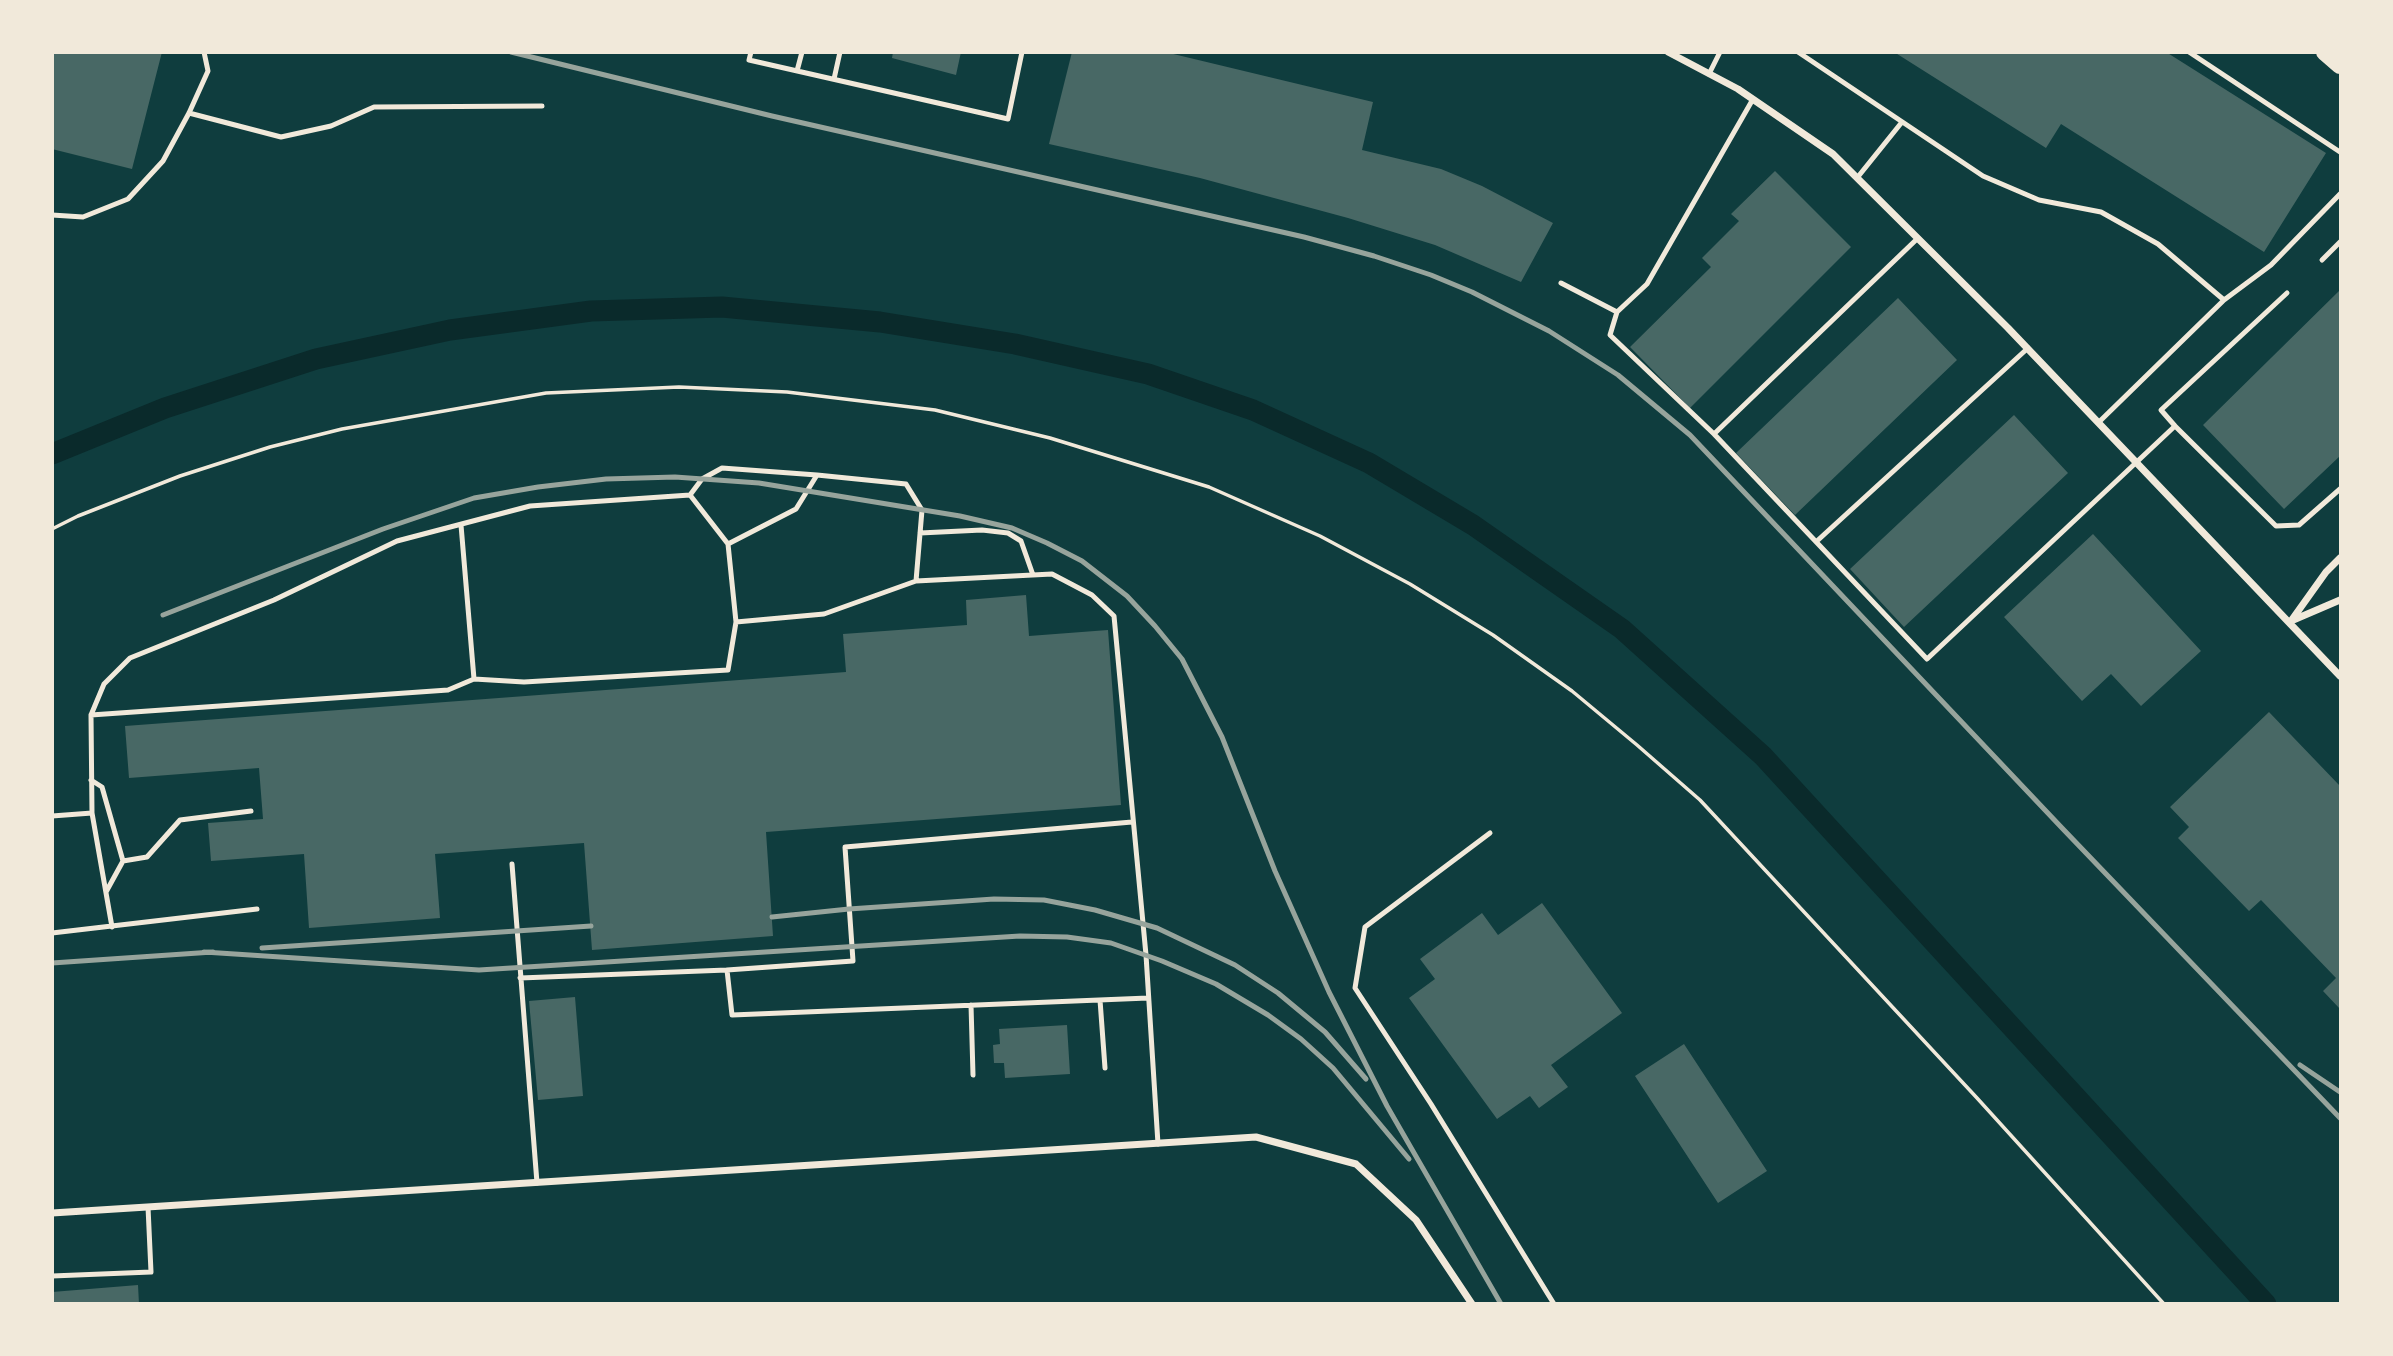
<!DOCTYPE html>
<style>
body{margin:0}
#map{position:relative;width:2393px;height:1356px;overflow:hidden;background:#0f3d3e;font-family:Bitter,serif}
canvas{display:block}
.frame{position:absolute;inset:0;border:54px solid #f1e9da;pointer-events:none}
</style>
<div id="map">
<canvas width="2393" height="1356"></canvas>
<div class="frame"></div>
</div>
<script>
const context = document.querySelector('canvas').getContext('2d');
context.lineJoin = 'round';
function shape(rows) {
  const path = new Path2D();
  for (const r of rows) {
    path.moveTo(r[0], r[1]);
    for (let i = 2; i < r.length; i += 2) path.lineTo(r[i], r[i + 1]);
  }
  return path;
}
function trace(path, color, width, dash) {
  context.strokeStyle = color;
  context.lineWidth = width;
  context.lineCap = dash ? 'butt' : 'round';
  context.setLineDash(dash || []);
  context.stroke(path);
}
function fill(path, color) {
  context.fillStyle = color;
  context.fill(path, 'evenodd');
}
const canal = shape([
 [52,454,165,408,316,359,450,330,591,311,722,307,880,322,1015,344,1148,374,1253,410,1369,463,1473,525,1622,629,1763,756,2266,1304]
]);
const building = shape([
 [52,52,162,52,132,169,52,149],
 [893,52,961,52,956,75,892,58],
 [1072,52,1165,52,1373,102,1362,150,1441,169,1482,186,1553,223,1521,282,1435,245,1348,218,1200,178,1049,144],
 [1894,52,2166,52,2326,153,2264,252,2061,124,2046,148],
 [1775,171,1851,247,1690,408,1630,347,1711,267,1702,258,1739,221,1731,214],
 [2340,290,2340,456,2284,509,2203,425],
 [1898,298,1957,360,1795,515,1736,453],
 [2014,415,2068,473,1904,627,1850,569],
 [2093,534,2201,651,2141,706,2111,674,2082,701,2004,617],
 [1026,595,1029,636,1108,630,1121,805,766,832,773,936,592,950,584,843,435,854,440,918,309,928,304,854,211,861,208,823,263,819,259,768,129,778,125,726,846,672,843,634,967,625,966,600],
 [2269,712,2340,786,2340,1009,2323,991,2336,978,2261,900,2249,911,2178,838,2189,827,2170,807],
 [1542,903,1622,1013,1551,1065,1568,1087,1539,1108,1530,1096,1497,1119,1409,998,1435,979,1420,959,1482,913,1498,935],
 [575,997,583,1096,538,1100,529,1001],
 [1067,1025,1070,1074,1005,1078,1004,1063,994,1063,993,1045,1000,1044,999,1029],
 [1684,1044,1767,1171,1718,1203,1635,1076],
 [138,1285,139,1304,52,1304,52,1292]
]);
const path = shape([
 [52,529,78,516,180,476,270,447,342,429,546,393,679,387,787,392,935,410,1050,438,1209,487,1320,536,1410,584,1493,635,1572,691,1637,745,1700,800,1977,1098,2164,1304]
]);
const service = shape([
 [751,52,749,60,1008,119,1022,52],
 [1798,52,1983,176,2039,200,2101,212,2158,244,2224,300,2099,422],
 [2189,52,2340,152],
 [797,71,802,52],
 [1709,74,1720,52],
 [834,79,840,52],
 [1753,99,1647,284,1617,312,1610,335,1714,434,1927,659,2175,426,2276,526,2299,525,2340,489],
 [189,113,281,137,331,126,374,107,542,106],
 [1857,178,1902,122],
 [52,215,83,217,128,199,163,161,189,113,208,71,204,52],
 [2322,260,2340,242],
 [1561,283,1617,312],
 [2224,300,2271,265,2340,194],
 [2175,426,2161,410,2287,293],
 [1714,434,1918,238],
 [690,495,702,479,722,468,817,475],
 [920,533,982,530,1008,533,1021,541,1033,575],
 [1817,541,2028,348],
 [728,544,796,509,817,475,906,484,922,510,916,581],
 [736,622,824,614,916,581,1052,574,1092,595,1114,616,1146,955,1158,1144],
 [91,715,448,690,474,679],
 [91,780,102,787,123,861,106,892],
 [92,813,112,927],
 [52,816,92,813,91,715,104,684,130,658,274,600,397,541,530,506,690,495,728,544,736,622,728,670,524,682,474,679,461,525],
 [1490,833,1365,927,1355,988,1431,1104,1554,1304],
 [123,861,147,857,180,820,251,811],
 [512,864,537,1183],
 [52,933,257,909],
 [727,970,853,961,845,847,1132,822],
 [520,978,727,970,732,1015,1148,998],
 [1100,1000,1105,1068],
 [971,1005,973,1075],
 [52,1276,151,1272,148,1207]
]);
const minor = shape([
 [1668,52,1738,89,1833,154,2008,328,2340,676],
 [2291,621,2326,572,2340,558],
 [2291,621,2340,600],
 [52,1213,1256,1137,1356,1164,1416,1220,1472,1304]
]);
const primary = shape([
 [2325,52,2340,65]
]);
const rail = shape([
 [511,52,772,116,1304,237,1374,256,1431,275,1472,292,1549,331,1618,375,1690,435,2062,828,2340,1118],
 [163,615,383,529,474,498,538,487,606,479,675,477,759,483,960,516,1012,528,1047,543,1082,561,1127,596,1155,626,1182,659,1222,737,1275,871,1329,992,1387,1106,1501,1304],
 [772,917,849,909,994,899,1044,900,1095,910,1157,928,1235,965,1278,993,1325,1032,1366,1079],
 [262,948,591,926],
 [204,952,479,970,1020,936,1067,937,1111,943,1162,961,1216,984,1268,1015,1301,1039,1333,1068,1409,1159],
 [52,963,213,952],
 [2300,1065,2340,1092]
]);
trace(canal, '#0a2a2b', 21);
fill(building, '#486865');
trace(path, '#f1e9da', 3.5);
trace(service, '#f1e9da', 5);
trace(minor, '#f1e9da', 7);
trace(primary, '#f1e9da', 18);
trace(rail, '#97a49c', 5);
</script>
